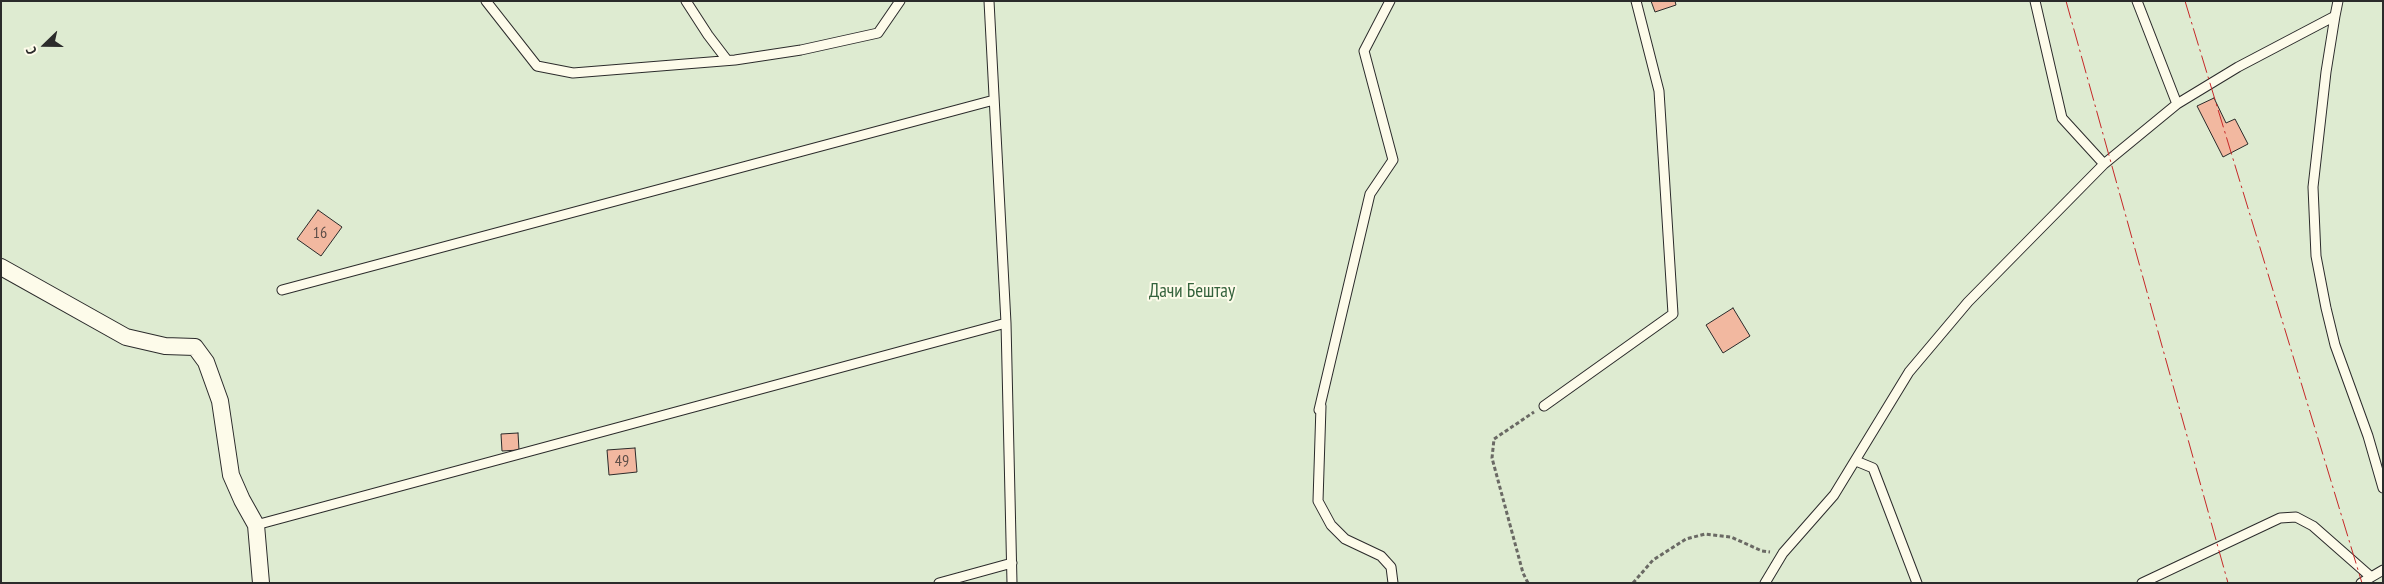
<!DOCTYPE html>
<meta charset="utf-8">
<style>
body{margin:0}
#map{position:relative;width:2384px;height:584px;overflow:hidden;background:#fdfbea;font-family:"PT Sans Narrow",sans-serif}
canvas{display:block}
.frame{position:absolute;inset:0;border:2px solid #2b2b2b;pointer-events:none}
.north{position:absolute;left:20px;top:20px;width:50px;height:50px;-webkit-text-stroke:4px #fdfbea;paint-order:stroke;rotate:248deg;font-size:14px;font-weight:700;line-height:20px;text-align:center;color:#2b2b2b}
.north::after{content:'';display:block;margin:auto;width:18px;height:22px;background:#2b2b2b;clip-path:polygon(50% 0,100% 100%,50% 72%,0 100%)}
</style>
<div id="map">
<canvas width="2384" height="584"></canvas>
<div class="frame"></div>
<div class="north">С</div>
</div>
<script>
const context = document.querySelector('canvas').getContext('2d');
context.lineJoin = 'round';
function fill(path, color) {
  context.fillStyle = color;
  context.fill(path, 'evenodd');
}
function shape(rows) {
  const path = new Path2D();
  for (const r of rows) {
    path.moveTo(r[0], r[1]);
    for (let i = 2; i < r.length; i += 2) path.lineTo(r[i], r[i + 1]);
  }
  return path;
}
function trace(path, color, width, dash) {
  context.strokeStyle = color;
  context.lineWidth = width;
  context.lineCap = dash ? 'butt' : 'round';
  context.setLineDash(dash || []);
  context.stroke(path);
}
function label(font, color, halo, rows, align = 'center') {
  context.font = font + ' "PT Sans Narrow",sans-serif';
  context.lineWidth = 4;
  context.setLineDash([]);
  context.textBaseline = 'middle';
  context.strokeStyle = halo;
  context.fillStyle = color;
  for (const [text, x, y, turn = 0] of rows) {
    context.save();
    context.translate(x, y);
    context.rotate((+turn || 0) * Math.PI / 180);
    context.textAlign = isNaN(turn) ? turn : align;
    if (halo) context.strokeText(text, 0, 0);
    context.fillText(text, 0, 0);
    context.restore();
  }
}
const green = shape([
 [1,1,2383,1,2383,583,1,583,1,1]
]);
const building = shape([
 [1651,1,1675,1,1676,5,1655,12,1651,1],
 [2214,98,2226,123,2235,119,2248,144,2223,157,2197,106,2214,98],
 [318,210,342,227,321,256,297,239,318,210],
 [1733,308,1750,336,1723,353,1706,325,1733,308],
 [518,433,519,450,502,451,501,434,518,433],
 [635,448,637,472,609,475,607,450,635,448]
]);
const path = shape([
 [1528,583,1523,573,1492,458,1494,439,1534,412],
 [1633,583,1653,560,1686,539,1705,534,1731,537,1762,551,1770,552]
]);
const lane = shape([
 [486,1,537,66,573,73,735,60,801,50,878,33,900,1],
 [686,1,708,35,727,60],
 [989,1,1006,323,1012,583],
 [2035,1,2062,118,2104,164],
 [2137,1,2177,104],
 [2335,16,2326,72,2313,187,2316,256,2326,308,2335,345,2368,436,2383,488],
 [282,290,994,100],
 [1321,406,1318,501,1331,525,1345,539,1381,556,1391,567,1393,583],
 [1544,406,1673,314,1659,91,1636,1],
 [1319,410,1370,194,1393,160,1364,51,1390,1],
 [1856,461,1873,468,1917,583],
 [256,525,1006,323],
 [939,583,1012,563],
 [1765,583,1783,553,1834,495,1909,372,1968,302,2104,164,2177,104,2238,67,2335,16,2338,1],
 [2142,583,2280,518,2296,517,2313,526,2371,577],
 [2361,583,2383,570]
]);
const street = shape([
 [1,267,126,337,165,346,195,347,206,362,220,401,231,475,242,500,256,525,261,583]
]);
const power = shape([
 [2066,1,2228,583],
 [2185,1,2362,583]
]);
const numberNames = [
 ["16",320,233],
 ["49",622,461]
];
const parkNames = [
 ["Дачи Бештау",1192,292]
];
fill(green, '#deebd1');
trace(green, '#74746e', 1);
fill(building, '#f2b8a0');
trace(building, '#2b2b2b', 1);
trace(lane, '#2b2b2b', 11);
trace(street, '#2b2b2b', 18);
trace(path, '#6a6964', 3, [4, 2.5]);
trace(lane, '#fdfbea', 9);
trace(street, '#fdfbea', 16);
trace(power, '#c62828', 1, [18, 4, 2.5, 4]);
label('16px', '#5d4e48', null, numberNames);
label('19px', '#34623c', '#fdfbea', parkNames);
</script>
